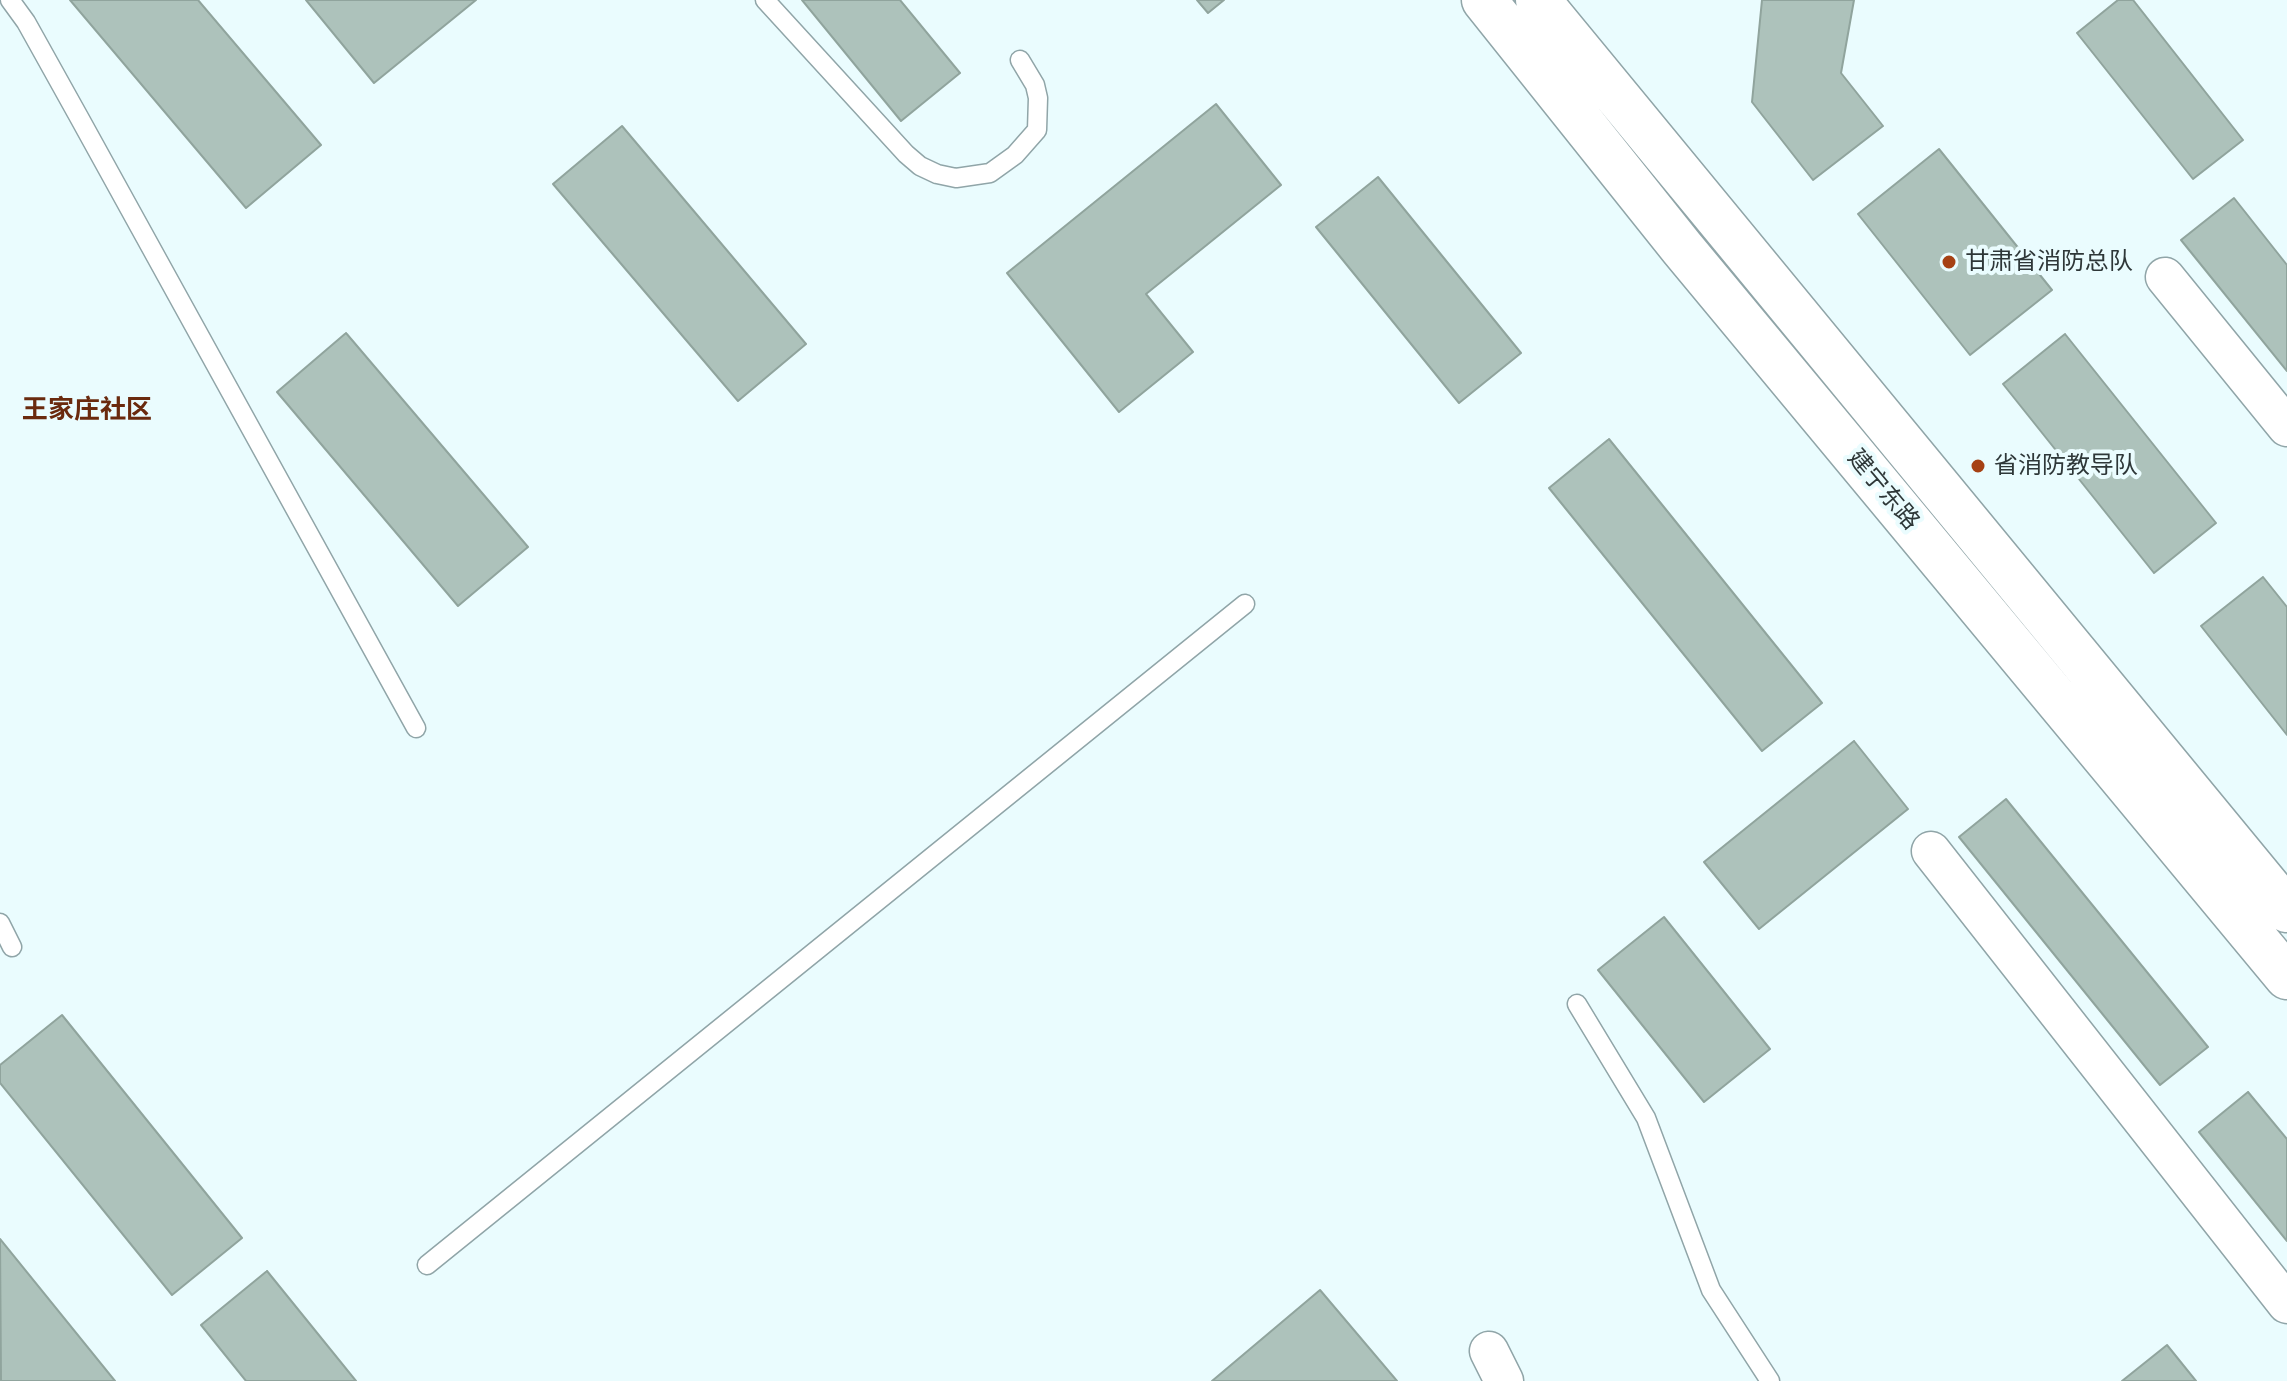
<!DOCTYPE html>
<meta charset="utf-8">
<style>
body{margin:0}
canvas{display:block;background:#eafcfe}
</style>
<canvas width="2287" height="1381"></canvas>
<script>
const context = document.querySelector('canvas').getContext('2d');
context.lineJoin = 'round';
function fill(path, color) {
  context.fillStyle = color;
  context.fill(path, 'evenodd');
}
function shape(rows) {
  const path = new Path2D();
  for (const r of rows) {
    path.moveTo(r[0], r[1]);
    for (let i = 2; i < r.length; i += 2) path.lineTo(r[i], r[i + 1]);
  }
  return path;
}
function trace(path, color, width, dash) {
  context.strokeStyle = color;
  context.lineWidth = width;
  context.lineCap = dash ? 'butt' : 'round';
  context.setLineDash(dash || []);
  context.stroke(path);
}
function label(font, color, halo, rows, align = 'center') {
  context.font = font + ' Lora,"Noto Sans SC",serif';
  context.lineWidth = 8;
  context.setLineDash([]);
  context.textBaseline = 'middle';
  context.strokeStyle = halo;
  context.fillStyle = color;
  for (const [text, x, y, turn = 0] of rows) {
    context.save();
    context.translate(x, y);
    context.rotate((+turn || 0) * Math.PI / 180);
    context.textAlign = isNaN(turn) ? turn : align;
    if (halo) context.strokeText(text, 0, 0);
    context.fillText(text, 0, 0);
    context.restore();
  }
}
const building = shape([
 [70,0,198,0,321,145,246,208,70,0],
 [306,0,476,0,374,83,306,0],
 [802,0,900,0,960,73,901,121,802,0],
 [1197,0,1224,0,1208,13,1197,0],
 [1762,0,1854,0,1841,73,1883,126,1813,180,1752,102,1762,0],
 [2118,0,2133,0,2243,140,2193,179,2077,33,2118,0],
 [1216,104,1281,185,1146,294,1193,352,1119,412,1007,273,1216,104],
 [622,126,806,344,738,401,553,184,622,126],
 [1939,149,2052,290,1970,355,1858,214,1939,149],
 [1378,177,1521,353,1459,403,1316,227,1378,177],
 [2234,198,2287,265,2287,371,2181,240,2234,198],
 [346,333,528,547,458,606,277,392,346,333],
 [2065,334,2216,523,2154,573,2003,384,2065,334],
 [1609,439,1822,703,1762,751,1549,488,1609,439],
 [2263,577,2287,607,2287,735,2201,626,2263,577],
 [1854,741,1908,809,1759,929,1704,862,1854,741],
 [2006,799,2208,1047,2160,1085,1959,837,2006,799],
 [1664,917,1770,1049,1704,1102,1598,970,1664,917],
 [62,1015,242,1238,172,1295,0,1083,0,1065,62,1015],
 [2248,1092,2287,1139,2287,1241,2199,1132,2248,1092],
 [0,1239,115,1381,1,1381,0,1239],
 [267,1271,356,1381,246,1381,201,1325,267,1271],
 [1320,1290,1397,1381,1212,1381,1320,1290],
 [2167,1345,2196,1381,2122,1381,2167,1345]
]);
const lane = shape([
 [10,0,26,22,80,119,416,728],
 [765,0,906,154,920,166,937,174,956,178,990,173,1015,155,1037,130,1038,98,1035,85,1020,60],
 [0,923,12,947],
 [1577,1004,1646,1118,1711,1290,1770,1381],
 [427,1265,1245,604]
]);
const street = shape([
 [2165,277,2287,427],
 [1931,851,2287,1304],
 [1489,1351,1504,1381]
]);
const secondary = shape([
 [1484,0,1682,248,2287,977],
 [1538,0,2287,910]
]);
const markers = [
 [1949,262,8,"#a64114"],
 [1978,466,8,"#a64114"]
];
const poiNames = [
 ["甘肃省消防总队",1965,262],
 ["省消防教导队",1994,466]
];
const streetNames = [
 ["建宁东路",1883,490,50]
];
const neighbourhoodNames = [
 ["王家庄社区",87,411]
];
fill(building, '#adc2bb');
trace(building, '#90a49d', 2);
trace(lane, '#90a5a8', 21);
trace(street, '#90a5a8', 41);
trace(secondary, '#90a5a8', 47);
trace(lane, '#fff', 18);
trace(street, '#fff', 38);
trace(secondary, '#fff', 44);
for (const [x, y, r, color] of markers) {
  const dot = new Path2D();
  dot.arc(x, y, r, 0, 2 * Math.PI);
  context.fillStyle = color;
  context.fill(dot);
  trace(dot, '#eafcfe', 3);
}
label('24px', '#2e3738', '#eafcfe', poiNames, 'left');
label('24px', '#2e3738', '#eafcfe', streetNames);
label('bold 26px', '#6a2a0e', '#eafcfe', neighbourhoodNames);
</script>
